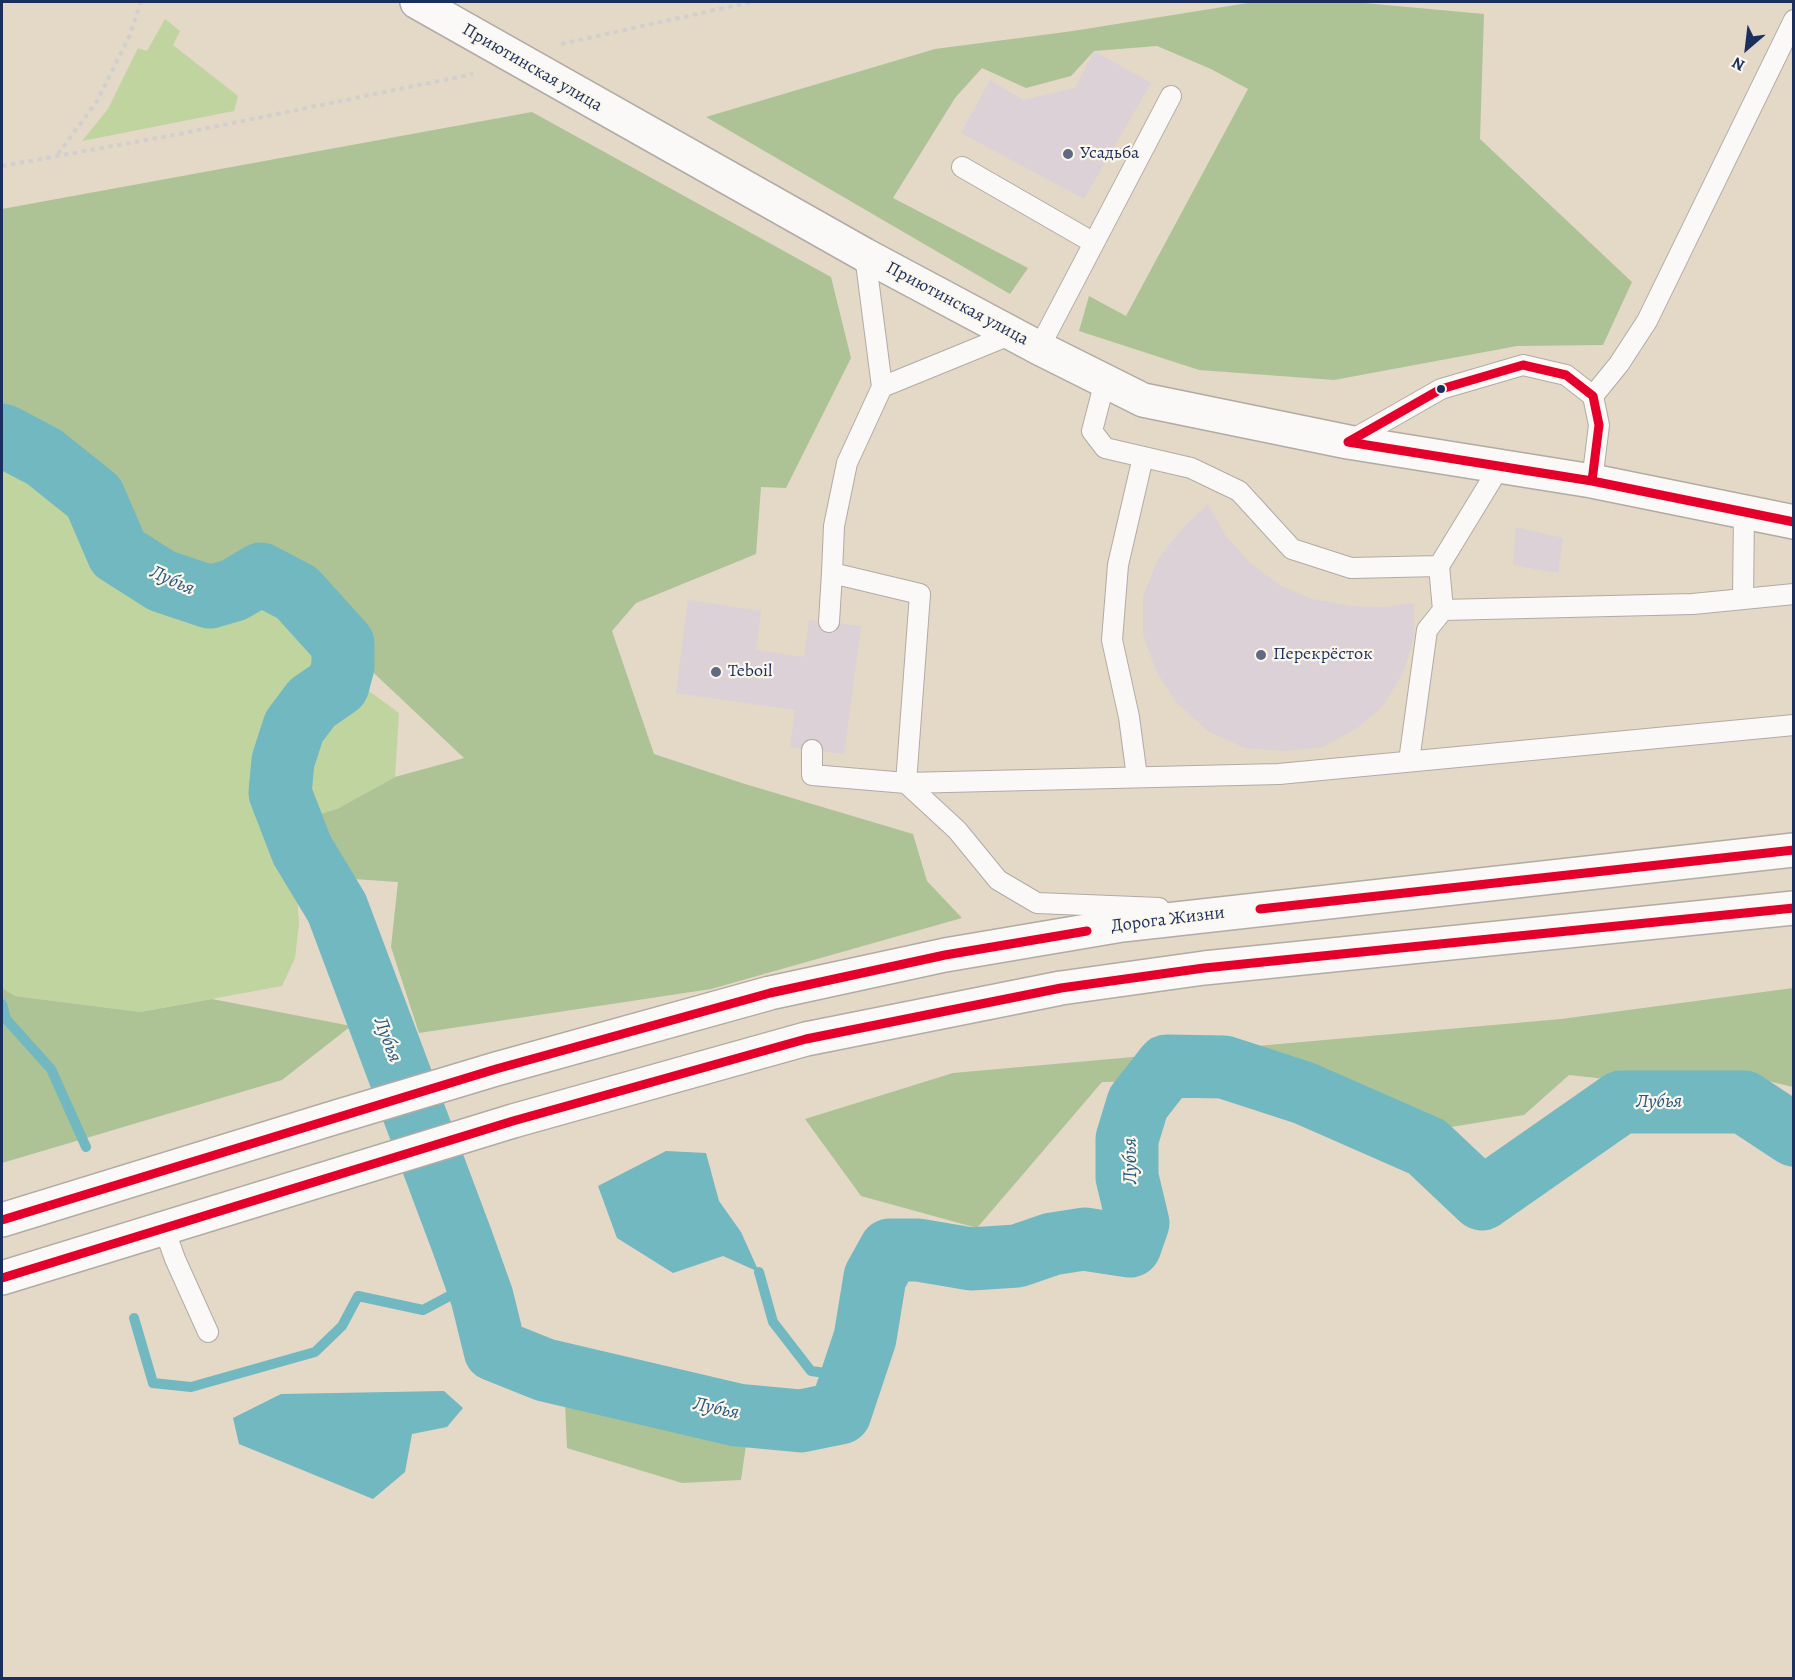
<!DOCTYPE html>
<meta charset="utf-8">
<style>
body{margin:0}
#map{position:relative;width:1795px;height:1680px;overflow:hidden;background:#e4d8c7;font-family:Alegreya,serif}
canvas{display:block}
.frame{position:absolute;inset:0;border:3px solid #1b2f5e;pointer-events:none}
.north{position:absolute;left:1717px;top:18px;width:60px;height:60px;-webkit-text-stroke:4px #fbf7ec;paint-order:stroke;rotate:208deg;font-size:16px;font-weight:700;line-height:24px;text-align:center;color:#1b2f5e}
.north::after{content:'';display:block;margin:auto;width:21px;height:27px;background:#1b2f5e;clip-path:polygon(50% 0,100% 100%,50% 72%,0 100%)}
</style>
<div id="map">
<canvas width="1795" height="1680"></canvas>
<div class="frame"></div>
<div class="north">N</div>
</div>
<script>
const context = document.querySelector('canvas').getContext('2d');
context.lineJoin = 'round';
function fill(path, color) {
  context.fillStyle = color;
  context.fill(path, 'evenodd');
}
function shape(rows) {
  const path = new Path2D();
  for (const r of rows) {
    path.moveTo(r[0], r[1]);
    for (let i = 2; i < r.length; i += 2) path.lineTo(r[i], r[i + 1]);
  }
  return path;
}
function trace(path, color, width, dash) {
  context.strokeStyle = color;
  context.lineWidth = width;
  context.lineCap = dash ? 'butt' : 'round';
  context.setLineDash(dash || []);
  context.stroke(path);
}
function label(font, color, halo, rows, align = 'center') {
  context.font = font + ' Alegreya,serif';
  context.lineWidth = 4.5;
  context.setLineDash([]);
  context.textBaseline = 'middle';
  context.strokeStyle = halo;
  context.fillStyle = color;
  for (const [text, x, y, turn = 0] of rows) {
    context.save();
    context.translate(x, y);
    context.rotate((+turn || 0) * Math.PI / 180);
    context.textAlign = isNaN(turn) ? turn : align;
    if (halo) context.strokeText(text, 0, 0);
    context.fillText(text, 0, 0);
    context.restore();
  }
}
const green = shape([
 [165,19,180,31,173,45,238,96,234,111,82,141,108,109,138,48,147,51],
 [2,435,44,457,94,497,119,553,234,590,261,574,297,593,343,644,358,683,399,713,395,777,337,809,292,822,299,924,295,958,282,986,140,1012,15,996,2,988]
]);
const forest = shape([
 [1254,2,1353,2,1484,14,1480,139,1632,282,1603,345,1517,346,1334,380,1199,370,1079,331,1089,296,1126,316,1248,89,1211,69,1157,46,1094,51,1071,76,1026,88,982,68,955,98,893,198,1028,268,1010,294,706,117,935,49,1073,31],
 [532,112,831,277,851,358,786,488,761,487,756,554,636,603,612,631,654,754,745,784,913,834,927,881,962,918,711,989,419,1033,391,947,398,882,295,875,292,822,337,809,395,777,464,758,343,644,297,593,261,574,234,590,210,597,162,581,118,553,94,497,44,457,2,435,2,209],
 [2,988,15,996,140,1012,212,999,351,1026,282,1080,2,1163],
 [1793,988,1793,1087,1743,1075,1624,1081,1569,1075,1524,1115,1439,1129,1206,1081,1102,1082,977,1228,861,1196,805,1119,953,1073,1561,1019],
 [565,1402,747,1438,741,1480,682,1483,567,1448]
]);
const water = shape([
 [666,1151,706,1153,719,1201,741,1232,759,1272,723,1256,673,1273,617,1238,598,1186],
 [444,1391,463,1408,447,1427,412,1434,405,1472,373,1499,239,1444,233,1418,281,1394]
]);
const stream = shape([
 [2,1004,6,1019,51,1069,86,1147],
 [759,1272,773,1322,811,1371,833,1374,840,1413],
 [134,1318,153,1383,191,1387,315,1352,342,1326,358,1296,423,1310,457,1292,482,1297]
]);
const river = shape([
 [2,435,44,457,94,497,118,553,162,581,210,597,234,590,261,574,297,593,343,644,343,666,338,685,312,703,294,727,283,761,280,793,302,850,337,908,462,1241,482,1297,495,1350,545,1370,737,1415,801,1421,840,1413,865,1338,875,1277,890,1250,918,1250,971,1259,1017,1256,1052,1244,1084,1239,1130,1246,1138,1223,1127,1177,1127,1139,1138,1103,1167,1066,1224,1067,1304,1093,1427,1147,1482,1199,1621,1102,1744,1102,1794,1135]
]);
const building = shape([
 [1094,51,1151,83,1084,199,961,133,990,80,1023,100,1075,88],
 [1208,504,1225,535,1249,562,1279,585,1312,599,1352,606,1385,607,1414,603,1414,637,1404,671,1383,706,1356,729,1323,747,1285,751,1245,748,1209,732,1177,703,1156,671,1143,634,1143,597,1158,559,1183,528],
 [1516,527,1563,538,1558,573,1513,565],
 [688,600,761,611,756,650,804,657,809,620,861,626,844,754,790,747,795,710,676,693]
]);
const path = shape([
 [561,44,751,2],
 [58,154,97,101,129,37,141,2],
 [2,166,174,135,473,74]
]);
const lane = shape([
 [962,167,1094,243,1039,348],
 [1094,243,1171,96],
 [865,255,882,387,847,463,834,526,832,573,920,594,906,783],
 [1105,381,1092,431,1105,448,1191,468,1239,491,1292,549,1351,568,1439,566,1500,466],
 [882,387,1012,334],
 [1593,396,1619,364,1647,321,1794,20],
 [1350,441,1441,389,1523,365,1566,375,1593,396,1599,425,1592,481],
 [1439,566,1443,610],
 [1743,599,1744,512],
 [829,622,832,573],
 [812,750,812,775,906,783,1279,774,1794,725],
 [1409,761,1427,630,1443,610,1693,604,1794,594],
 [1137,777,1129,717,1112,640,1118,565,1143,457],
 [906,783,957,830,998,880,1037,903,1159,908],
 [164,1228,175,1259,208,1332]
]);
const secondary = shape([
 [417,2,865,255,1039,348,1143,400,1348,442,1592,481,1794,522],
 [2,1220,333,1118,496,1069,770,993,945,955,1122,925,1794,850],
 [2,1278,513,1121,806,1039,1061,988,1204,968,1794,908]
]);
const bus1 = shape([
 [1348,442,1592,481,1794,522],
 [1348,442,1441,389,1523,365,1566,375,1593,396,1599,425,1592,481],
 [1260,909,1794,850],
 [2,1220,496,1069,770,993,945,955,1087,931],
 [2,1278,513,1121,806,1039,1061,988,1204,968,1794,908]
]);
const markers = [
 [1068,154,6,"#616a83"],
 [1441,389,5,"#1b2f5e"],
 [1261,655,6,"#616a83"],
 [716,672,6,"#616a83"]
];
const streetNames = [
 ["Приютинская улица",532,68,30],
 ["Приютинская улица",957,304,28],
 ["Дорога Жизни",1168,920,-7]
];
const poiNames = [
 ["Усадьба",1080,154],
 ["Перекрёсток",1273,655],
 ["Teboil",728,672]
];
const waterNames = [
 ["Лубья",172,581,24],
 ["Лубья",387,1040,69],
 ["Лубья",1659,1102],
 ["Лубья",1131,1161,-91],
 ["Лубья",716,1409,12]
];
fill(green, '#bfd49f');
fill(forest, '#adc396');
fill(water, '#71b8c1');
trace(stream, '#71b8c1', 10);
trace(river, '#71b8c1', 63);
fill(building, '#dcd1d6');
trace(lane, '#b1aba5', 22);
trace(secondary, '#b1aba5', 36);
trace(path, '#d2d0cf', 4, [4.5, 4.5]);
trace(lane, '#fbf9f7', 20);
trace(secondary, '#fbf9f7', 33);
trace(bus1, '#e4002b', 9);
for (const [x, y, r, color] of markers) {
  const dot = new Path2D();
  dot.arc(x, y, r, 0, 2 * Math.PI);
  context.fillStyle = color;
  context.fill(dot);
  trace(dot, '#fbf7ec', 2);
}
label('18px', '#1b2f5e', '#fbf7ec', streetNames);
label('18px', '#1b2f5e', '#fbf7ec', poiNames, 'left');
label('italic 20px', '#285a80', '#fbf7ec', waterNames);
</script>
